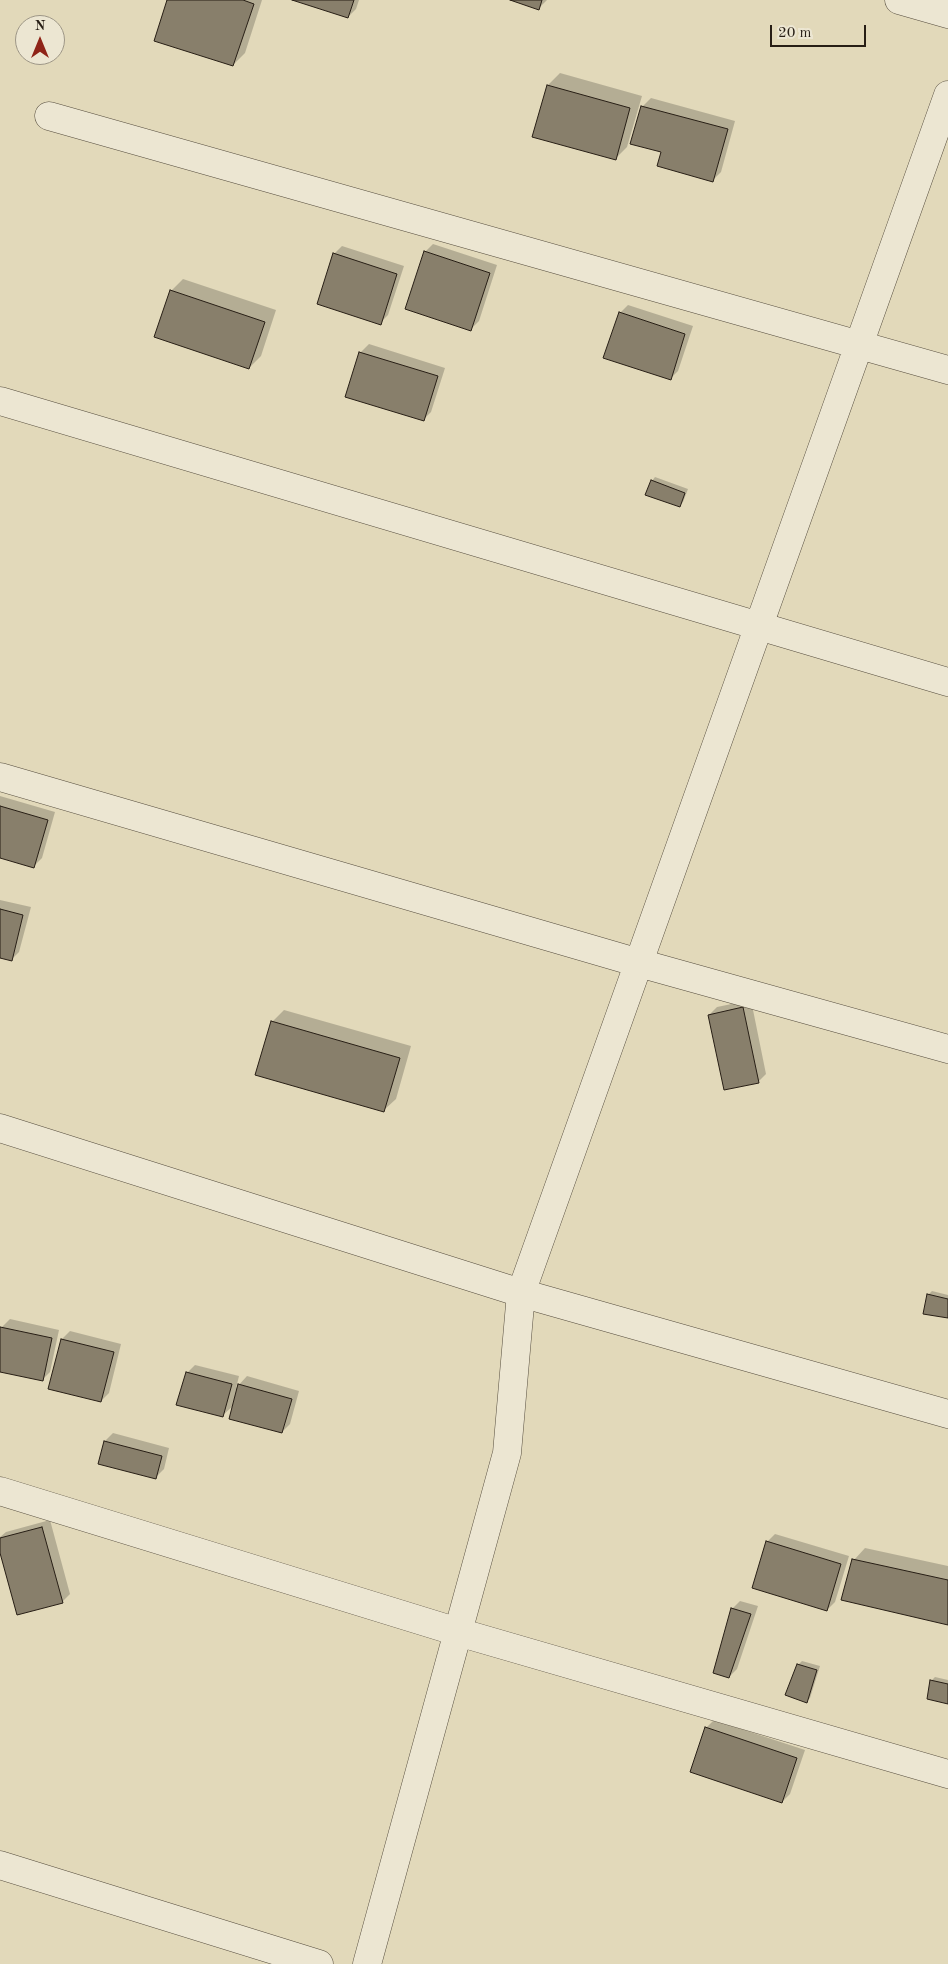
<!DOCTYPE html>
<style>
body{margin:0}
#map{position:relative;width:948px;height:1964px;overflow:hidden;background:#e2d9ba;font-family:"Old Standard TT",serif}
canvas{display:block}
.north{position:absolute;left:15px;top:15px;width:50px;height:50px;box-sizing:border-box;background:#ece6d2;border:1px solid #9d9686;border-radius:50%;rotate:0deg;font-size:14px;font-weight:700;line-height:20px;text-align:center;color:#271e15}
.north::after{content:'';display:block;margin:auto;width:18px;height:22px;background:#8f2418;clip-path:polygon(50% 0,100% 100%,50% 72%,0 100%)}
.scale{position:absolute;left:770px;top:25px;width:96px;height:22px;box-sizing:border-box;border:2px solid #271e15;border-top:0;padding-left:6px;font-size:15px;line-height:18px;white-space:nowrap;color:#271e15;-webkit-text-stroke:4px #ece6d2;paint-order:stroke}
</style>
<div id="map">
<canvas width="948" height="1964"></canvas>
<div class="north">N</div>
<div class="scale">20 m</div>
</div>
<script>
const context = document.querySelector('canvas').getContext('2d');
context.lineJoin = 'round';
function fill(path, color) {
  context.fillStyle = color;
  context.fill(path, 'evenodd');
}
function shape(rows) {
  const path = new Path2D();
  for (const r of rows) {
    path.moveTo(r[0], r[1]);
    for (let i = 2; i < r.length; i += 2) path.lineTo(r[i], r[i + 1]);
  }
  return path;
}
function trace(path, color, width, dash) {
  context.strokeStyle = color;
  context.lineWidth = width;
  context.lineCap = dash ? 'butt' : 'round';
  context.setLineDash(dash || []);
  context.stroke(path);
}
const shadow = shape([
 [168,0,262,0,245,53,233,65],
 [296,0,359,0,356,9,348,17],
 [514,0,547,0,539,8],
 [560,73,642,96,627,147,615,159,534,136,548,85],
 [651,98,735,121,721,172,713,180,662,151,632,143,643,106],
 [433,244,497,265,479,321,471,329,425,252],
 [342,246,404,266,388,315,380,323,334,254],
 [183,279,276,310,261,356,249,368,171,291],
 [628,305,693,326,678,371,670,379,620,313],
 [369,344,445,368,431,412,423,420,347,396,361,352],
 [655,477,688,489,683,502,679,506,652,481],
 [0,796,55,812,42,858,34,866,0,857],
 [0,900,31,907,19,952,11,960,0,957],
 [751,1000,766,1074,758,1082,709,1015,717,1007],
 [284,1010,411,1046,396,1099,384,1110,272,1022],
 [932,1291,948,1295,948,1317,928,1295],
 [10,1319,59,1330,50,1372,42,1380,0,1370,0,1335,2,1327],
 [70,1331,121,1344,109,1393,101,1401,62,1339],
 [195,1365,239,1376,236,1388,247,1376,299,1391,290,1424,282,1432,234,1405,222,1416,187,1373],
 [113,1433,169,1448,164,1469,156,1477,99,1463,105,1441],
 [50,1520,70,1594,62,1602,0,1548,0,1537,6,1532],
 [775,1534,849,1556,835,1602,827,1610,767,1542],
 [865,1548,948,1566,948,1623,854,1560],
 [740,1601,758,1606,737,1669,729,1677,732,1609],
 [802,1661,820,1666,810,1698,806,1702,798,1665],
 [935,1677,948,1680,948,1703,929,1698,932,1680],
 [714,1720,805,1750,790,1794,782,1802,706,1728]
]);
const building = shape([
 [167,0,243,0,254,4,233,66,154,41,167,0],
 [292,0,354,0,348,18,292,0],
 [510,0,542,0,539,10,510,0],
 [547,85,630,108,616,160,532,137,547,85],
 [641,106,728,129,713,182,657,166,661,152,630,144,641,106],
 [424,251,490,273,471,331,405,309,424,251],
 [333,253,397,274,381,325,317,304,333,253],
 [170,290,265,322,249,369,154,337,170,290],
 [619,312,685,334,671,380,603,358,619,312],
 [359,352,438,376,424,421,345,397,359,352],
 [651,480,685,493,680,507,645,495,651,480],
 [0,806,48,820,34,868,0,858,0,806],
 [0,909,23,915,12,961,0,958,0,909],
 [743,1007,759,1083,724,1090,708,1015,743,1007],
 [271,1021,400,1058,384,1112,255,1075,271,1021],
 [927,1294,948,1299,948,1318,923,1314,927,1294],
 [0,1327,52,1338,43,1381,0,1372,0,1327],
 [61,1339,114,1352,101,1402,48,1389,61,1339],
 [186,1372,232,1384,223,1417,176,1405,186,1372],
 [238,1384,292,1399,282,1433,229,1419,238,1384],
 [104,1441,162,1456,156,1479,98,1464,104,1441],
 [42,1527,63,1603,17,1615,0,1553,0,1538,42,1527],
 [766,1541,841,1564,827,1611,752,1588,766,1541],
 [852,1559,948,1580,948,1625,841,1600,852,1559],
 [731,1608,751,1614,729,1678,713,1673,731,1608],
 [797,1664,817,1670,807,1703,785,1695,797,1664],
 [930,1680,948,1684,948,1704,927,1699,930,1680],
 [705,1727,797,1758,782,1803,690,1772,705,1727]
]);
const minor = shape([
 [899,0,948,14],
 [49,116,948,370],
 [0,401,948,682],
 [0,777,639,963,948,1049],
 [0,1128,521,1293,948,1414],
 [0,1491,458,1632,948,1774],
 [0,1865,319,1964],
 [367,1964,507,1453,521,1293,948,95]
]);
fill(shadow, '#0003');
fill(building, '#887f6b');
trace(building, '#271e15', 1);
trace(minor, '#564d3e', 29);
trace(minor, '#ece6d2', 28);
</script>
